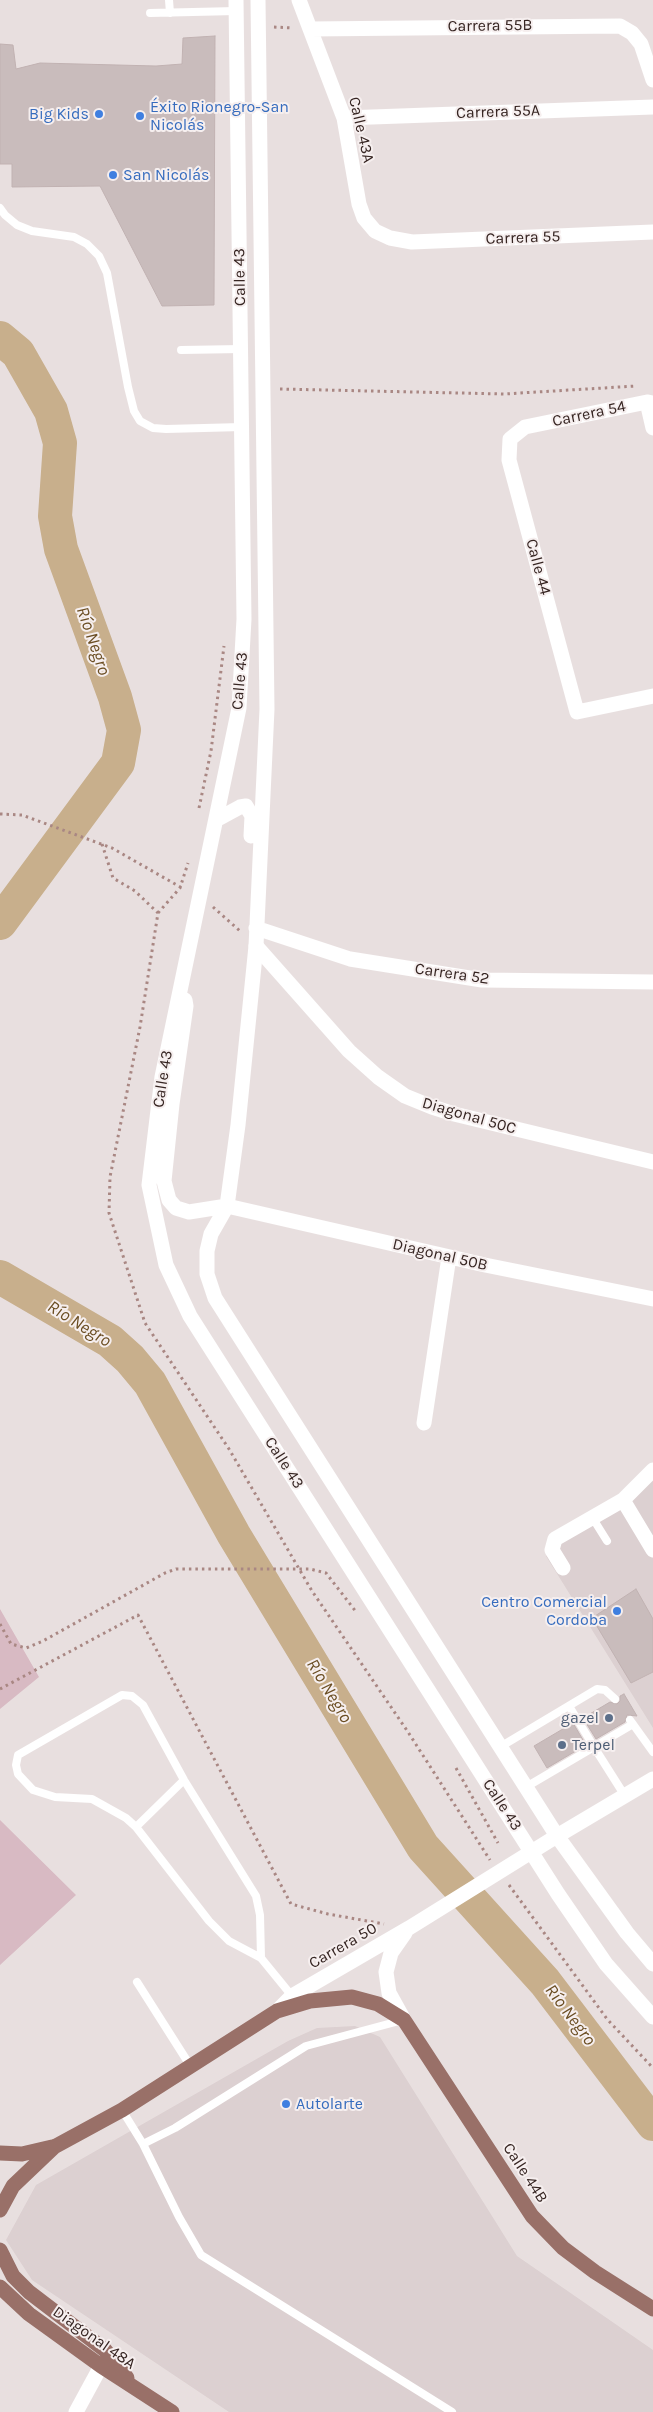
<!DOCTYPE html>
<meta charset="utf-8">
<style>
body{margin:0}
canvas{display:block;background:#e8dfdf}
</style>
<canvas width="653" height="2412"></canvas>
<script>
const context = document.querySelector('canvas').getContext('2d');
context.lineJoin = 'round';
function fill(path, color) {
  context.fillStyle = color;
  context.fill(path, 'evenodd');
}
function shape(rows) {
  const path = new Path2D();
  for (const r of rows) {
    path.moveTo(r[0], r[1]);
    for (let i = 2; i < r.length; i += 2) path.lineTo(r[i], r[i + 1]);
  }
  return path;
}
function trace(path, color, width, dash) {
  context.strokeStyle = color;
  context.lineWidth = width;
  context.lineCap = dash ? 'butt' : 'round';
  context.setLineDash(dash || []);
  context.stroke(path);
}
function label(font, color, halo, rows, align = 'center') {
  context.font = font + ' Karla,sans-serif';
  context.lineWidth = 4;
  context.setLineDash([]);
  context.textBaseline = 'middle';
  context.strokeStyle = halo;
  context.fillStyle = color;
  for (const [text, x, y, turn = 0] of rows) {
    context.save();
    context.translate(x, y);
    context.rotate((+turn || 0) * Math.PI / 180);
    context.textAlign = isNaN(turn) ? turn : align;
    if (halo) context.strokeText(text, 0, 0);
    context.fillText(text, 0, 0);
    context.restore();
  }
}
const built = shape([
 [653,1465,653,1728,546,1556],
 [355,2026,380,2037,517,2256,653,2350,653,2412,229,2412,32,2280,6,2240,36,2185,288,2041,317,2028]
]);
const green = shape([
 [0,1609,39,1677,0,1709],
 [0,1820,76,1895,0,1965]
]);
const river = shape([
 [0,338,18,353,51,411,60,443,55,516,61,549,115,697,124,730,118,763,0,923],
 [0,1277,110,1341,130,1359,150,1383,234,1535,423,1847,545,1982,653,2124]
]);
const building = shape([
 [215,36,214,305,162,306,100,186,12,187,12,164,0,164,0,44,13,45,16,69,40,63,156,66,182,64,183,38,215,36],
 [636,1589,653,1619,653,1672,631,1683,592,1618,636,1589],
 [624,1694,637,1716,627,1715,625,1722,596,1739,583,1718,610,1702,617,1704,620,1701,620,1696,624,1694],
 [573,1723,586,1745,547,1768,534,1746,573,1723]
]);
const path = shape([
 [274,27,292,28],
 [280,389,504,394,636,386],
 [199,808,211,751,224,646],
 [0,814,22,815,112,848,182,888],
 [102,844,113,878,135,891,158,913,140,1027,110,1177,109,1213,145,1323,229,1449,312,1591,408,1732,490,1860],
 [213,907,240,931],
 [158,913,180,888,188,863],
 [0,1624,11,1644,26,1648,43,1641,165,1573,176,1569,310,1569,326,1573,357,1613],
 [0,1689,138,1615,291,1904,328,1914,384,1924],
 [456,1768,498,1843],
 [509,1885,607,2019,653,2068]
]);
const lane = shape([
 [169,0,170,13],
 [150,13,236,11],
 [0,208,5,215,17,225,32,231,74,237,87,244,99,256,107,273,128,387,134,411,140,421,153,428,166,429,242,427],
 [181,350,241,349],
 [592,1517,607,1541],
 [569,1706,594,1747,633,1724],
 [630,1720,653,1752],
 [500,1747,597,1689,605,1690,615,1699],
 [526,1787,594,1747,625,1796],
 [136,1827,184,1780],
 [261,1958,260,1915,256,1896,184,1780,143,1705,132,1696,122,1695,18,1755,16,1765,18,1774,33,1790,55,1797,92,1799,126,1818,136,1827,209,1921,229,1941,261,1958,292,1996],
 [137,1982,191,2067],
 [122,2110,143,2144,179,2217,201,2255,452,2412],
 [143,2144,175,2128,306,2046,403,2020]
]);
const street = shape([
 [299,0,344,118,359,204,364,218,375,231,390,238,412,242,653,232],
 [310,29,620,26,632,33,641,44,653,80],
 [344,118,653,107],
 [647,402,653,428],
 [653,403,647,402,525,427,510,439,509,460,577,712,653,696],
 [256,946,349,1051,378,1077,405,1096,432,1107,454,1114,653,1162],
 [227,1206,485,1265,653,1299],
 [424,1423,449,1257],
 [623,1500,653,1550],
 [563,1568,552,1550,555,1539,623,1500,653,1470],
 [557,1836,653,1779],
 [76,2412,101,2366]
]);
const secondary = shape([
 [236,0,244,619,239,708,162,1077,149,1185,166,1265,190,1316,558,1894,606,1964,653,2017],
 [258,0,267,709,256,946,238,1125,227,1206,211,1234,207,1251,207,1274,215,1298,557,1836,627,1933,653,1964],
 [216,820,240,807,246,806,252,816,251,836],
 [256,928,350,959,482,980,653,982],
 [185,1000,186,1006,172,1104,164,1181,169,1200,176,1208,189,1212,227,1206],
 [277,2011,292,1996,409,1928,557,1836],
 [404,2020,389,1993,386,1972,391,1953,405,1933]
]);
const primary = shape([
 [0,2153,22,2154,52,2147],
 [0,2210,13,2186,54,2147,122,2110,277,2011,310,2001,352,1997,378,2004,404,2020,532,2216,563,2248,595,2272,653,2309],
 [0,2250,13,2276,29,2292,105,2350,127,2378],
 [0,2287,29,2314,101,2366,172,2412]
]);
const markers = [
 [99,114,5,"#3f7fe0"],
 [140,116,5,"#3f7fe0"],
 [113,175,5,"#3f7fe0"],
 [617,1611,5,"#3f7fe0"],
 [609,1718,5,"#5c6f8a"],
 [562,1745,5,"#5c6f8a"],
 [286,2104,5,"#3f7fe0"]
];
const streetNames = [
 ["Carrera 55B",490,26,-1],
 ["Carrera 55A",498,112,-2],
 ["Calle 43A",361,130,77],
 ["Carrera 55",523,238,-2],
 ["Calle 43",240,277,-91],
 ["Carrera 54",589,414,-12],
 ["Calle 44",538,567,75],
 ["Calle 43",240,681,-85],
 ["Carrera 52",452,974,8],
 ["Calle 43",163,1079,-81],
 ["Diagonal 50C",469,1116,16],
 ["Diagonal 50B",440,1255,13],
 ["Calle 43",284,1463,57],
 ["Calle 43",502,1805,57],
 ["Carrera 50",343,1946,-30],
 ["Calle 44B",525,2173,57],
 ["Diagonal 48A",94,2338,35]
];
const shopNames = [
 ["Éxito Rionegro-San",150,107],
 ["Nicolás",150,125],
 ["Big Kids",89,114,"right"],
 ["San Nicolás",123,175],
 ["Centro Comercial",607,1602,"right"],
 ["Cordoba",607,1620,"right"],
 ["Autolarte",296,2104]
];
const serviceNames = [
 ["gazel",599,1718],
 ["Terpel",572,1745,"left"]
];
const waterNames = [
 ["Río Negro",93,641,71],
 ["Río Negro",79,1324,32],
 ["Río Negro",329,1691,59],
 ["Río Negro",570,2015,53]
];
fill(built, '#dcd0d1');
fill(green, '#d8bac3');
trace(river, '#c8af8c', 34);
fill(building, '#c9bcbc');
trace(building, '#c1b2b2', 1);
trace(path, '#a98783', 3, [2.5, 4]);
trace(lane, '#fff', 8);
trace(street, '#fff', 15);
trace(secondary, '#fff', 15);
trace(primary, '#997068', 15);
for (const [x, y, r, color] of markers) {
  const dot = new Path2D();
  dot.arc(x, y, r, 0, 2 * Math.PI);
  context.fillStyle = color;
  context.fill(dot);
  trace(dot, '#f6efef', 2);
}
label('16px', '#362522', '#f6efef', streetNames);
label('16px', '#366cbe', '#f6efef', shopNames, 'left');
label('16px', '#4e5e75', '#f6efef', serviceNames, 'right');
label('italic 18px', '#6b4e23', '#f6efef', waterNames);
</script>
